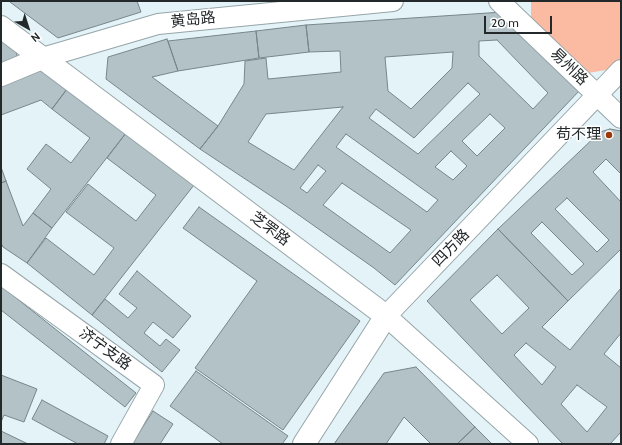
<!DOCTYPE html>
<meta charset="utf-8">
<style>
body{margin:0}
#map{position:relative;width:622px;height:445px;overflow:hidden;background:#e3f3f8;font-family:Cabin,sans-serif}
canvas{display:block}
.frame{position:absolute;inset:0;border:2px solid #23292b;pointer-events:none}
.north{position:absolute;left:8px;top:8px;width:40px;height:40px;-webkit-text-stroke:3px #fff;paint-order:stroke;rotate:141deg;font-size:11px;font-weight:700;line-height:16px;text-align:center;color:#23292b}
.north::after{content:'';display:block;margin:auto;width:14px;height:18px;background:#23292b;clip-path:polygon(50% 0,100% 100%,50% 72%,0 100%)}
.scale{position:absolute;left:484px;top:16px;width:68px;height:18px;box-sizing:border-box;border:2px solid #23292b;border-top:0;padding-left:5px;font-size:12px;line-height:14px;white-space:nowrap;color:#23292b;-webkit-text-stroke:3px #fff;paint-order:stroke}
</style>
<div id="map">
<canvas width="622" height="445"></canvas>
<div class="frame"></div>
<div class="north">N</div>
<div class="scale">20 m</div>
</div>
<script>
const context = document.querySelector('canvas').getContext('2d');
context.lineJoin = 'round';
function fill(path, color) {
  context.fillStyle = color;
  context.fill(path, 'evenodd');
}
function shape(rows) {
  const path = new Path2D();
  for (const r of rows) {
    path.moveTo(r[0], r[1]);
    for (let i = 2; i < r.length; i += 2) path.lineTo(r[i], r[i + 1]);
  }
  return path;
}
function trace(path, color, width, dash) {
  context.strokeStyle = color;
  context.lineWidth = width;
  context.lineCap = dash ? 'butt' : 'round';
  context.setLineDash(dash || []);
  context.stroke(path);
}
function label(font, color, halo, rows, align = 'center') {
  context.font = font + ' Cabin,"Noto Sans SC",sans-serif';
  context.lineWidth = 3;
  context.setLineDash([]);
  context.textBaseline = 'middle';
  context.strokeStyle = halo;
  context.fillStyle = color;
  for (const [text, x, y, turn = 0] of rows) {
    context.save();
    context.translate(x, y);
    context.rotate((+turn || 0) * Math.PI / 180);
    context.textAlign = isNaN(turn) ? turn : align;
    if (halo) context.strokeText(text, 0, 0);
    context.fillText(text, 0, 0);
    context.restore();
  }
}
const green = shape([
 [531,1,621,1,621,60,612,69,582,74,531,22]
]);
const building = shape([
 [11,1,137,1,141,12,58,38,10,2,11,1],
 [503,12,580,90,395,285,374,268,286,206,200,149,218,126,244,84,245,61,266,58,268,79,341,72,340,51,309,52,306,25,503,12],
 [497,40,548,93,533,109,479,56,479,41,497,40],
 [453,52,452,68,411,109,388,91,385,57,453,52],
 [468,83,480,94,418,154,369,118,376,109,414,138,468,83],
 [343,107,294,170,248,142,266,114,343,107],
 [490,114,505,128,477,156,462,141,490,114],
 [346,134,438,200,427,212,336,147,346,134],
 [451,151,467,166,453,180,435,167,451,151],
 [318,165,326,171,307,193,300,188,318,165],
 [342,183,411,230,390,253,323,205,342,183],
 [306,25,309,52,259,58,256,31,306,25],
 [256,31,259,58,178,71,168,41,256,31],
 [1,36,16,47,17,59,1,65,1,36],
 [167,39,178,71,152,77,218,126,200,149,106,79,108,57,167,39],
 [43,69,67,89,52,109,41,100,1,115,1,85,43,69],
 [67,89,126,133,52,228,33,213,51,189,27,169,46,144,71,163,90,138,52,109,67,89],
 [610,129,621,131,621,174,606,159,593,172,621,202,621,249,568,301,498,229,600,132,610,129],
 [567,198,609,240,597,252,555,209,567,198],
 [542,222,584,264,572,275,531,233,542,222],
 [126,133,194,185,92,315,27,263,46,238,94,275,114,248,66,212,88,184,136,221,156,195,107,158,126,133],
 [1,167,6,181,1,183,1,167],
 [6,181,23,226,33,213,52,228,27,263,3,247,1,243,1,183,6,181],
 [199,207,360,321,283,430,195,368,257,281,183,228,199,207],
 [498,229,568,301,542,327,570,350,621,288,621,333,604,354,621,368,621,432,610,444,563,444,427,301,498,229],
 [497,275,529,308,502,334,470,300,497,275],
 [526,343,556,367,542,385,514,355,526,343],
 [577,385,607,407,587,432,561,404,577,385],
 [137,271,191,316,173,338,153,322,144,333,160,346,166,339,180,350,162,372,92,315,105,299,128,318,137,308,119,294,137,271],
 [1,286,136,393,125,407,1,310,1,286],
 [416,367,475,427,457,444,431,444,404,417,386,444,334,444,384,373,416,367],
 [196,371,288,436,282,444,223,444,170,406,196,371],
 [1,375,37,389,24,422,4,415,1,422,1,375],
 [42,400,108,436,104,444,78,444,32,419,42,400],
 [153,411,173,424,160,444,132,444,153,411],
 [475,427,492,444,457,444,475,427],
 [1,431,28,444,1,444,1,431]
]);
const pedestrian = shape([
 [499,1,621,118],
 [42,58,158,24,393,1],
 [1,274,154,385,121,444],
 [528,444,386,316,621,70]
]);
const minor = shape([
 [1,27,386,316,304,444],
 [1,75,42,58]
]);
const markers = [
 [609,135,4,"#9c3707"]
];
const streetNames = [
 ["黄岛路",193,20,-6],
 ["易州路",569,67,44],
 ["芝罘路",270,229,37],
 ["四方路",451,248,-46],
 ["济宁支路",105,349,36]
];
const poiNames = [
 ["苟不理",601,135]
];
fill(green, '#fbbaa2');
fill(building, '#b2c2c7');
trace(building, '#77868a', 1);
trace(pedestrian, '#96a5a9', 22);
trace(minor, '#96a5a9', 24);
trace(pedestrian, '#fff', 20);
trace(minor, '#fff', 22);
for (const [x, y, r, color] of markers) {
  const dot = new Path2D();
  dot.arc(x, y, r, 0, 2 * Math.PI);
  context.fillStyle = color;
  context.fill(dot);
  trace(dot, '#fff', 1.5);
}
label('15px', '#23292b', '#fff', streetNames);
label('15px', '#23292b', '#fff', poiNames, 'right');
</script>
